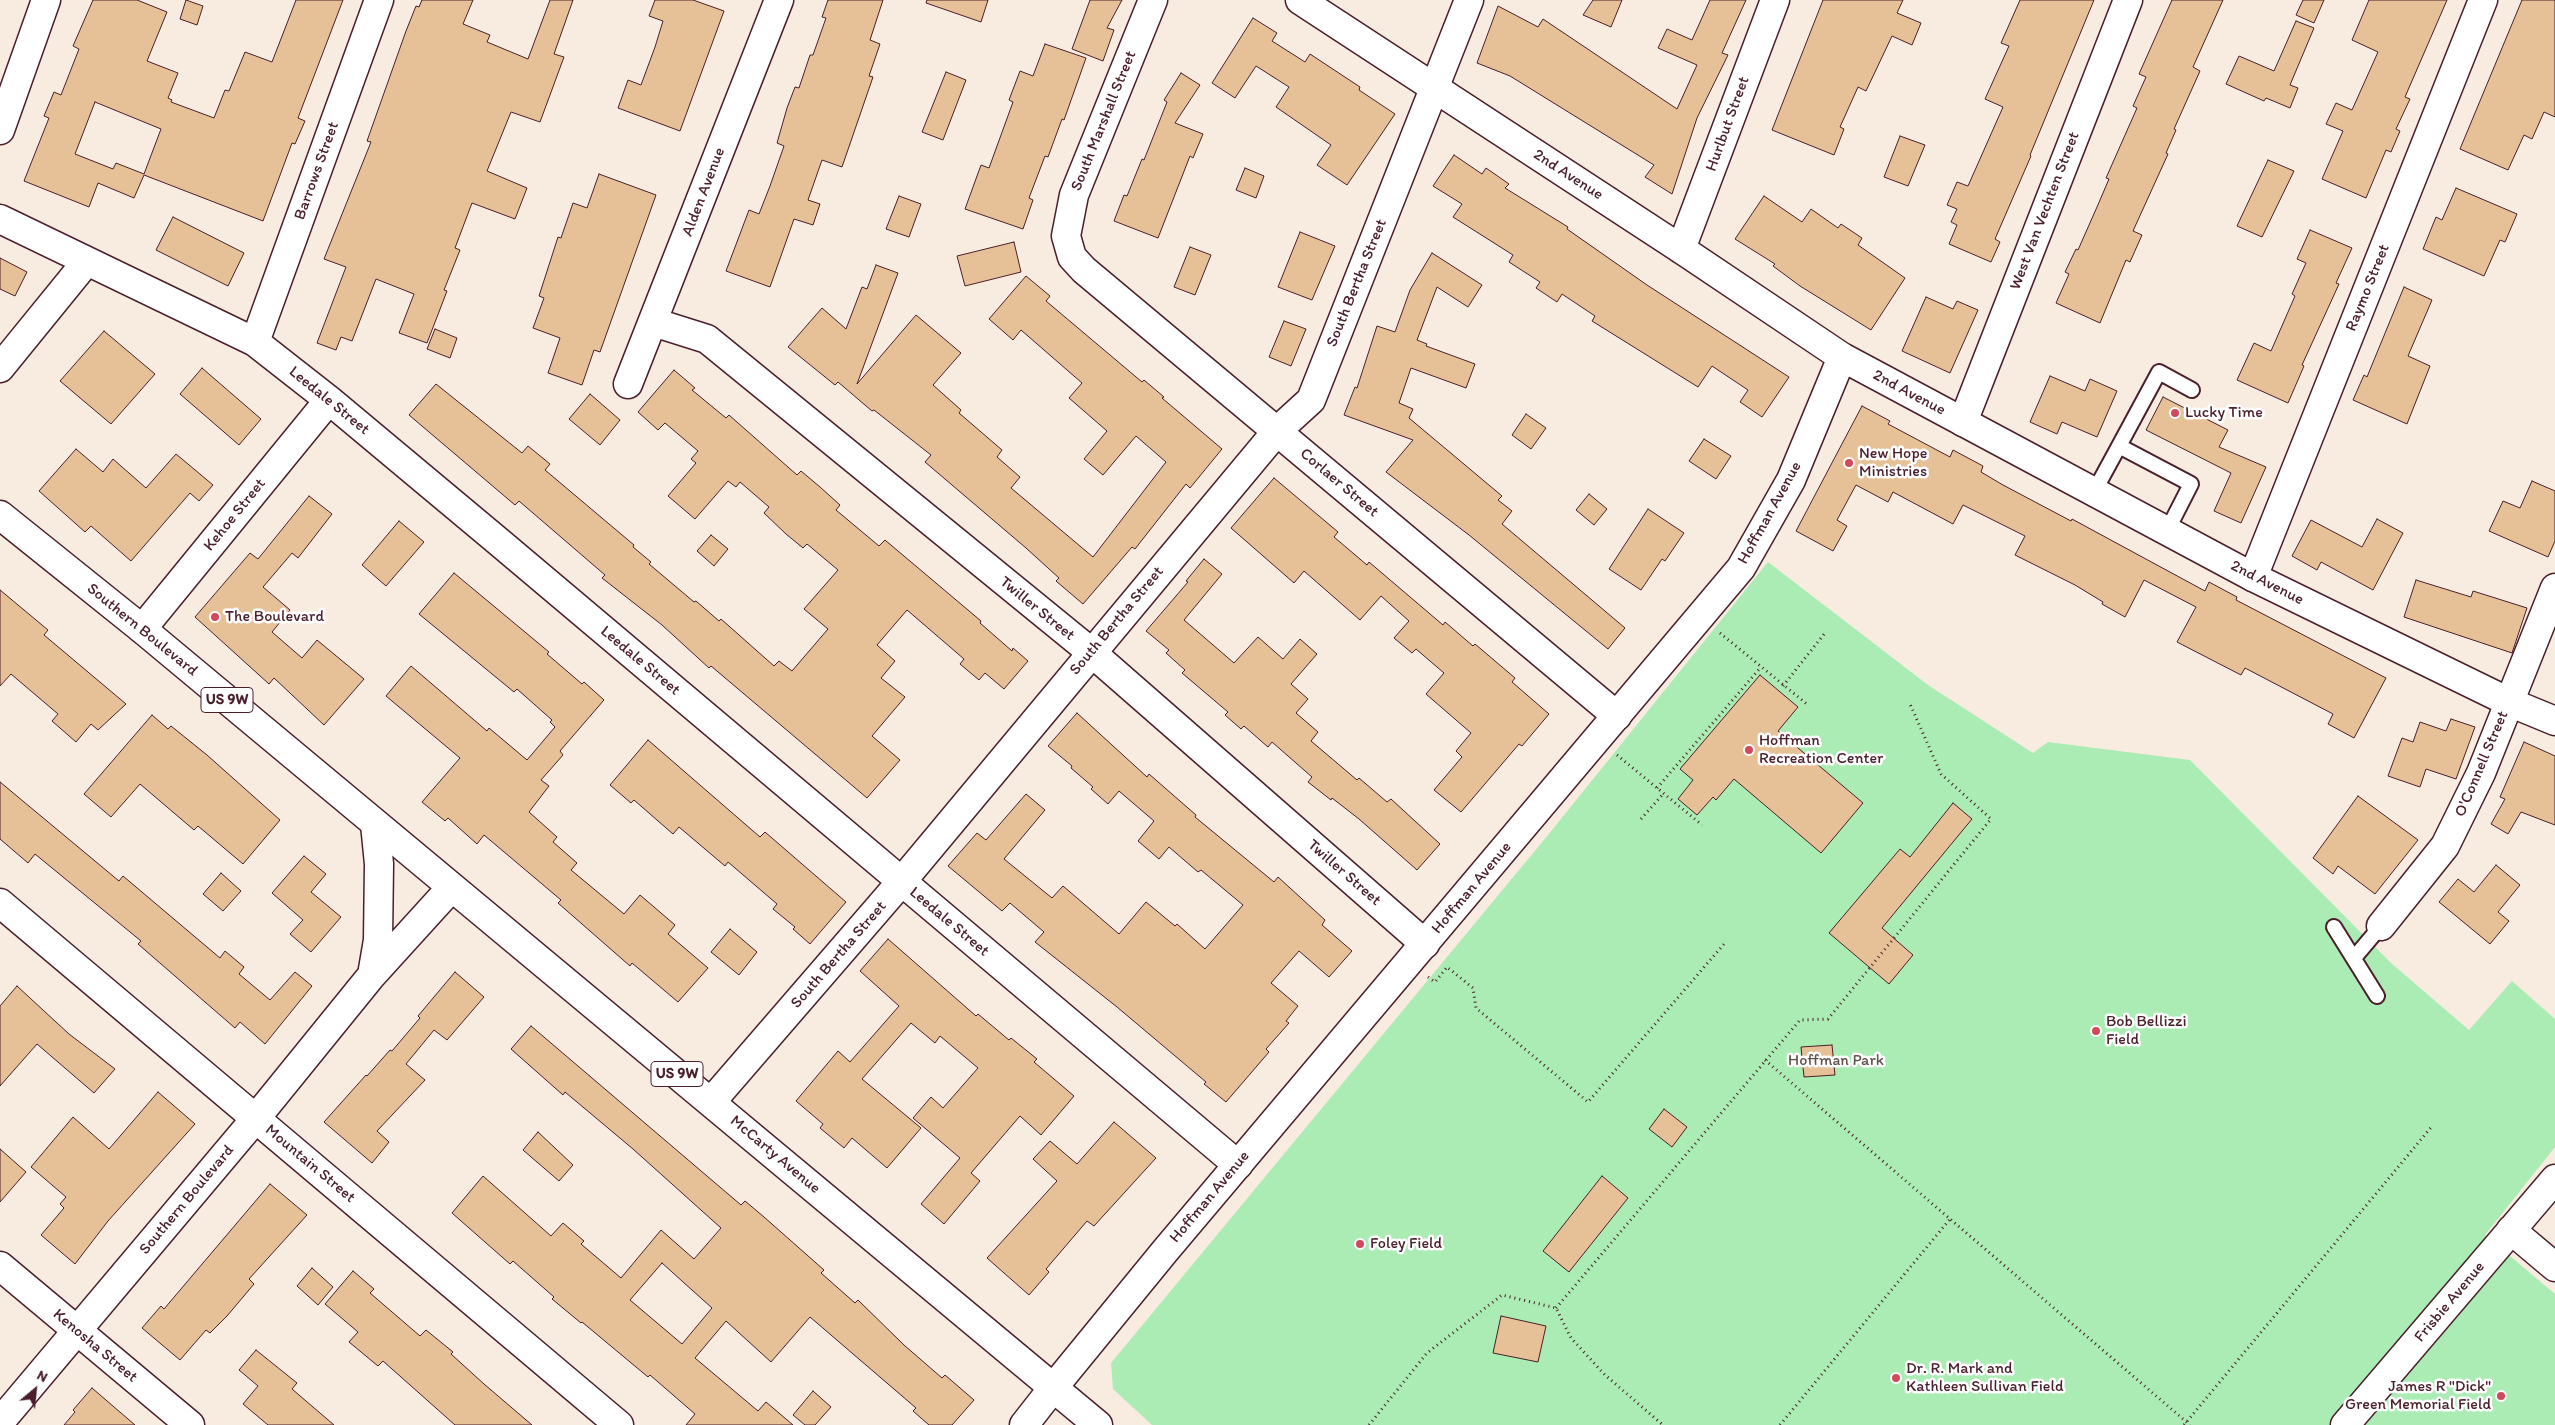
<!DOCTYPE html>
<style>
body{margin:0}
#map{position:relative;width:2555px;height:1425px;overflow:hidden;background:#f8ece0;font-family:Itim,sans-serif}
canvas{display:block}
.north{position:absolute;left:10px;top:1365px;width:50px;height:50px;-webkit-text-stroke:4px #fff;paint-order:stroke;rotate:28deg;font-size:14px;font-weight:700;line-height:20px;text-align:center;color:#4a1f2b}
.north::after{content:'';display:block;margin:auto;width:18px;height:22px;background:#4a1f2b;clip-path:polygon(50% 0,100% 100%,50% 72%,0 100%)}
</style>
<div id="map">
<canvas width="2555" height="1425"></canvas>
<div class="north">N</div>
</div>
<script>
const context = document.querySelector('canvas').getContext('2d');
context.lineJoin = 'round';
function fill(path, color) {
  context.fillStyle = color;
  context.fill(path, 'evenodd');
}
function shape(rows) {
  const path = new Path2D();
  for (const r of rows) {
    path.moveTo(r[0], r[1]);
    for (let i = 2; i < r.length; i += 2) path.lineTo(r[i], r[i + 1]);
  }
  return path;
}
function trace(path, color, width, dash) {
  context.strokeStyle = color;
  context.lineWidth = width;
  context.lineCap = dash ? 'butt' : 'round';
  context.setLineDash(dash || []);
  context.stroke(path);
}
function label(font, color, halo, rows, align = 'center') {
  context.font = font + ' Itim,sans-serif';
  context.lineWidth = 5;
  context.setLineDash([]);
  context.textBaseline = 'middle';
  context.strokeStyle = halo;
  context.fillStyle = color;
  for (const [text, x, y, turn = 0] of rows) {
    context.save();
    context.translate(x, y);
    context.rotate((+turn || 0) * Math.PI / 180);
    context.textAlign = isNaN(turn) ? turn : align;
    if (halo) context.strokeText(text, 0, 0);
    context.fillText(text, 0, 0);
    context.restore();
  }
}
const green = shape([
 [1768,562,1928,685,2033,753,2048,742,2190,760,2391,963,2469,1030,2512,981,2555,1019,2555,1147,2485,1235,2555,1294,2555,1425,1152,1425,1113,1389,1111,1363,1548,835]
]);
const building = shape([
 [93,0,137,0,167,12,147,61,178,73,168,98,172,100,171,102,214,118,225,90,229,91,245,52,272,62,296,0,343,0,298,118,305,121,295,144,292,143,263,221,144,175,134,198,98,183,89,207,24,181,49,118,44,116,54,92,61,95,79,49,73,46,93,0],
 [95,102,161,129,144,174,116,163,113,169,75,154,95,102],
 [186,0,203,6,197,25,180,19,186,0],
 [422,0,473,0,463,24,490,35,487,42,528,59,550,0,573,0,554,54,564,57,540,122,511,112,487,171,527,188,515,219,472,203,455,248,460,250,444,290,447,291,427,343,399,333,414,294,376,279,352,341,341,337,336,350,317,343,346,267,324,259,371,142,367,141,406,31,416,6,419,7,422,0],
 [655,0,693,0,724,11,680,131,618,108,628,80,641,85,655,47,663,21,649,16,655,0],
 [828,0,883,0,870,40,880,44,869,76,873,77,842,167,822,160,808,200,820,204,813,225,794,219,770,287,726,271,749,210,759,214,770,186,784,146,777,143,787,108,795,87,799,88,810,55,813,55,826,18,822,17,828,0],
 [927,0,988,0,981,22,926,3,927,0],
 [1090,0,1122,0,1107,28,1114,30,1103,61,1072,49,1090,0],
 [1593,0,1622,0,1611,27,1583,15,1593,0],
 [1710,0,1746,0,1722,53,1728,55,1697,118,1672,194,1645,177,1654,165,1510,76,1477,63,1498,6,1538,27,1543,19,1677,109,1697,65,1658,48,1667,29,1692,40,1710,0],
 [1823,0,1903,0,1897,13,1921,23,1912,45,1892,36,1866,91,1858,87,1840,127,1844,129,1834,155,1772,130,1823,0],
 [2020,0,2094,0,2030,155,2031,156,1995,239,2000,242,1991,262,1949,244,1957,225,1951,222,1957,209,1947,205,1957,182,1968,186,2003,107,1985,99,2009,46,2001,43,2020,0],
 [2172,0,2223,0,2193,67,2200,71,2174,129,2176,130,2166,153,2168,154,2133,231,2142,235,2130,262,2126,260,2100,323,2056,303,2069,274,2065,272,2076,249,2078,250,2097,207,2109,179,2106,178,2137,108,2133,106,2146,77,2139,74,2172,0],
 [2303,0,2324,0,2314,23,2296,15,2303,0],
 [2369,0,2447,0,2405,97,2410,99,2396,129,2400,131,2391,152,2386,150,2366,198,2322,179,2343,131,2326,124,2336,103,2352,110,2378,52,2352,40,2369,0],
 [2522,0,2555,0,2555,117,2544,112,2532,139,2524,135,2508,170,2460,149,2522,0],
 [1253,18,1277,33,1272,41,1305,62,1310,54,1360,87,1359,90,1395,114,1347,185,1317,165,1331,145,1276,107,1289,87,1256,66,1235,98,1212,83,1253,18],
 [2296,21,2314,28,2290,85,2298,88,2290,108,2266,98,2264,101,2226,84,2239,56,2274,71,2296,21],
 [1045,44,1086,58,1064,120,1062,119,1048,157,1045,156,1029,198,1033,200,1023,229,965,209,981,165,989,168,1013,102,1009,100,1020,71,1033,76,1045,44],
 [946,72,966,80,943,140,922,132,946,72],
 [1181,73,1200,85,1175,123,1203,134,1193,158,1190,156,1158,238,1114,221,1124,195,1127,196,1142,159,1144,160,1167,102,1164,100,1181,73],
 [1900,136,1925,145,1908,186,1884,177,1900,136],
 [1454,155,1482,174,1486,168,1509,184,1505,188,1568,227,1567,229,1647,285,1789,377,1762,417,1740,402,1748,390,1712,366,1698,387,1592,321,1595,316,1562,294,1557,302,1536,288,1540,282,1509,262,1513,255,1453,217,1462,204,1433,186,1454,155],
 [2268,160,2294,171,2262,237,2237,226,2268,160],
 [1245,168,1264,176,1256,198,1236,190,1245,168],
 [599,174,656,195,600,352,594,350,582,385,548,373,560,338,533,328,544,298,539,296,558,237,561,238,573,203,587,208,599,174],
 [2456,188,2517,214,2505,242,2500,240,2484,276,2423,249,2436,217,2442,220,2456,188],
 [899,196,921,204,909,237,886,229,899,196],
 [1764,196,1802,222,1811,209,1838,228,1841,224,1862,238,1858,245,1905,278,1871,330,1800,286,1773,266,1775,264,1735,239,1764,196],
 [173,217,244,253,228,286,156,250,173,217],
 [2310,230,2352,248,2336,283,2339,284,2302,365,2304,366,2288,403,2237,380,2254,343,2271,351,2295,296,2292,294,2306,263,2297,259,2310,230],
 [1300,232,1335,246,1312,300,1278,287,1300,232],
 [1014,242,1021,272,965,286,957,256,1014,242],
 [1190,247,1211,255,1195,295,1174,287,1190,247],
 [1432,253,1482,285,1468,307,1437,287,1417,340,1427,344,1426,346,1475,364,1466,388,1411,368,1399,403,1413,409,1409,418,1502,496,1498,500,1512,511,1502,524,1625,628,1608,649,1469,535,1386,472,1413,440,1344,415,1355,387,1357,388,1377,326,1395,332,1410,290,1432,253],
 [0,258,27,272,15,296,0,289,0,258],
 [876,265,898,273,857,384,916,315,961,353,933,385,961,410,959,413,1002,450,997,457,1020,477,1011,488,1093,557,1166,462,1136,436,1103,475,1084,459,1107,431,1069,398,1082,383,1021,330,1013,340,989,319,1026,276,1050,296,1046,301,1142,382,1144,380,1164,397,1162,398,1222,449,1190,488,1186,484,1135,549,1132,547,1083,604,1056,581,1059,578,1026,548,925,462,931,455,874,410,872,411,838,382,835,385,788,347,822,308,846,329,862,287,867,289,876,265],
 [2404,287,2432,300,2408,356,2430,366,2407,424,2353,400,2364,375,2367,377,2404,287],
 [1926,297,1953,309,1957,301,1978,310,1950,373,1902,351,1926,297],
 [1284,321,1306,329,1291,366,1269,357,1284,321],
 [435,329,457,338,450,358,427,349,435,329],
 [104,331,155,374,111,424,60,381,104,331],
 [202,368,261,419,239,445,180,394,202,368],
 [674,370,695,388,692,390,726,418,729,415,797,475,801,471,820,487,840,505,836,510,879,546,885,540,981,621,980,623,1012,651,1013,648,1028,661,1004,689,985,673,979,680,960,664,964,659,907,610,877,645,895,661,881,678,905,697,872,736,900,760,867,798,711,666,709,668,662,625,602,578,605,575,519,501,515,505,409,415,436,384,522,453,528,446,550,464,545,470,634,545,633,547,651,562,649,564,694,602,696,601,719,621,721,619,774,666,779,661,792,671,828,629,804,609,838,570,807,544,803,548,786,534,764,513,769,507,740,482,736,487,728,481,695,519,668,496,696,463,691,459,698,451,665,423,658,430,638,412,674,370],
 [2050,376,2085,391,2090,379,2117,391,2097,437,2062,422,2057,434,2030,422,2050,376],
 [590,394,620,420,600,445,569,419,590,394],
 [2163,397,2228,430,2219,447,2266,467,2241,523,2214,511,2231,473,2146,430,2163,397],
 [1862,406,1890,421,1888,424,1950,457,1953,450,1983,466,1981,472,2003,485,2071,521,2072,519,2205,591,2209,582,2237,597,2236,600,2386,678,2354,738,2328,724,2333,714,2245,668,2241,675,2177,642,2196,607,2144,580,2125,617,2102,604,2103,602,2075,585,2015,555,2025,536,1963,505,1953,524,1893,492,1888,502,1856,485,1837,520,1847,526,1833,551,1796,531,1862,406],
 [1526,414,1546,428,1531,449,1512,435,1526,414],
 [1704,439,1731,456,1716,479,1689,461,1704,439],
 [76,449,103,472,113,459,146,488,176,454,213,485,199,501,190,493,131,561,91,526,85,532,39,491,76,449],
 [1274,478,1338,532,1334,537,1367,565,1369,562,1443,625,1445,622,1473,646,1475,644,1515,678,1512,682,1549,714,1522,746,1519,744,1461,812,1434,790,1462,757,1456,751,1471,733,1426,694,1444,673,1416,649,1412,653,1394,638,1409,621,1381,596,1360,620,1304,571,1294,583,1231,528,1274,478],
 [2532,481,2555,491,2555,541,2548,557,2489,531,2503,501,2520,508,2532,481],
 [1589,494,1607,509,1594,525,1576,510,1589,494],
 [309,496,332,514,298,558,292,553,263,587,290,610,272,632,302,658,317,640,364,679,324,725,274,678,269,684,195,617,250,553,258,559,309,496],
 [1648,509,1684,533,1665,561,1662,559,1641,590,1609,569,1648,509],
 [2377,519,2403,533,2373,590,2321,562,2317,570,2292,556,2311,520,2362,547,2377,519],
 [399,521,424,542,386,586,362,565,399,521],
 [711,535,728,549,714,566,697,551,711,535],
 [1204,559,1222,574,1184,620,1234,663,1258,637,1283,659,1300,639,1317,654,1291,684,1308,699,1296,713,1318,732,1311,741,1357,780,1359,778,1387,802,1391,799,1440,844,1417,870,1359,819,1332,798,1331,800,1308,782,1312,777,1272,742,1268,747,1244,726,1241,729,1225,715,1228,712,1182,673,1185,670,1166,653,1169,650,1146,631,1188,582,1186,581,1204,559],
 [454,573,549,652,547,654,582,684,584,682,604,700,560,751,563,755,541,780,549,786,529,812,557,837,553,842,577,863,571,870,624,914,640,895,675,925,668,934,708,968,678,1002,632,963,630,966,558,903,561,900,484,835,477,844,448,818,445,821,422,802,460,758,386,696,411,666,487,731,489,728,527,760,555,727,550,722,552,720,517,689,514,692,419,614,454,573],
 [2416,580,2471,597,2473,591,2527,608,2512,653,2404,617,2416,580],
 [0,590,48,630,44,635,126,704,98,730,91,724,76,742,52,721,58,714,11,674,0,686,0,590],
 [1760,675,1798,707,1778,731,1863,803,1821,853,1734,779,1716,800,1713,797,1697,815,1678,799,1693,780,1680,769,1760,675],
 [1077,713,1147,777,1149,774,1196,815,1195,817,1274,882,1278,877,1325,920,1322,925,1352,951,1329,977,1299,951,1271,983,1298,1006,1286,1021,1289,1023,1266,1049,1269,1052,1226,1102,1204,1084,1206,1082,1117,1007,1035,942,1044,932,1010,903,1002,911,948,866,977,833,986,840,1026,794,1045,810,1004,859,1052,898,1063,886,1119,934,1146,902,1175,926,1177,924,1205,949,1243,905,1201,870,1198,872,1169,847,1159,859,1138,841,1154,821,1119,791,1108,804,1091,789,1093,787,1071,768,1072,766,1048,746,1077,713],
 [152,715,168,729,171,726,207,755,280,820,243,864,198,826,194,830,140,784,111,817,84,794,152,715],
 [2451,719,2475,727,2456,779,2426,769,2420,787,2388,776,2402,738,2413,742,2420,722,2446,731,2451,719],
 [648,740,760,837,765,832,846,902,810,944,793,929,795,927,773,909,777,904,728,862,725,866,679,827,673,834,634,800,631,803,610,785,648,740],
 [2524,742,2555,756,2555,825,2521,812,2508,834,2491,824,2505,799,2500,797,2524,742],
 [0,782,119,881,123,876,220,958,225,951,244,967,239,974,270,1000,295,972,312,986,265,1044,240,1022,235,1028,138,944,141,941,35,854,28,863,0,839,0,782],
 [2358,796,2418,840,2375,894,2338,866,2333,874,2313,858,2358,796],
 [1953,803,1972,819,1882,928,1913,955,1889,984,1829,933,1900,849,1910,857,1953,803],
 [304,856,326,874,311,892,341,917,311,952,290,934,303,920,272,893,304,856],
 [2496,865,2520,885,2498,912,2509,921,2490,944,2439,902,2458,879,2474,892,2496,865],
 [221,873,241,891,223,911,203,894,221,873],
 [730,929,757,952,739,975,711,952,730,929],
 [888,939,976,1016,978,1014,1009,1040,1011,1038,1037,1059,1034,1062,1074,1096,1041,1135,1020,1116,971,1173,980,1181,944,1224,921,1204,960,1158,913,1118,931,1097,943,1108,978,1068,940,1036,935,1043,911,1023,862,1079,921,1128,887,1168,852,1138,844,1148,820,1128,823,1124,796,1101,838,1051,850,1062,899,1006,860,971,888,939],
 [455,972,484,997,447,1040,434,1030,406,1064,425,1080,377,1131,389,1142,372,1163,324,1122,366,1075,367,1076,390,1050,392,1051,420,1018,418,1016,455,972],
 [17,986,69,1034,115,1069,94,1093,37,1044,0,1086,0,1006,17,986],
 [531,1026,741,1205,745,1201,764,1217,824,1270,821,1273,855,1303,858,1300,904,1345,942,1378,945,1375,974,1400,952,1425,929,1425,913,1411,916,1408,810,1317,771,1362,726,1321,695,1358,758,1411,766,1402,793,1425,686,1425,695,1414,650,1375,648,1377,582,1322,581,1323,552,1299,554,1297,513,1261,510,1264,452,1213,483,1176,551,1236,563,1223,584,1241,581,1244,621,1278,661,1230,694,1259,721,1228,633,1149,565,1092,563,1095,511,1049,531,1026],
 [662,1263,712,1308,682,1344,630,1300,662,1263],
 [1832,1045,1835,1075,1804,1077,1801,1047,1832,1045],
 [158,1092,195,1124,108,1221,75,1264,41,1235,64,1208,60,1204,66,1197,31,1167,73,1117,109,1149,158,1092],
 [1664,1109,1687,1127,1672,1147,1649,1129,1664,1109],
 [1114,1122,1156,1158,1094,1226,1087,1221,1046,1269,1049,1272,1029,1295,987,1258,1057,1181,1033,1159,1050,1141,1077,1164,1114,1122],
 [538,1132,573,1165,559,1181,523,1150,538,1132],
 [0,1149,26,1172,0,1202,0,1149],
 [1602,1176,1628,1198,1569,1272,1543,1251,1602,1176],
 [270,1184,307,1215,249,1279,254,1284,227,1316,210,1333,206,1330,180,1360,142,1328,161,1306,164,1309,270,1184],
 [312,1268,333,1287,318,1305,297,1286,312,1268],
 [353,1271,374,1289,370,1293,420,1336,426,1330,453,1352,451,1354,484,1384,532,1425,455,1425,383,1361,378,1366,349,1342,358,1332,325,1304,353,1271],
 [1501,1316,1546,1326,1538,1362,1493,1353,1501,1316],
 [256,1350,297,1383,292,1389,334,1425,268,1425,243,1404,258,1386,239,1370,256,1350],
 [92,1388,135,1425,64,1425,75,1412,73,1410,92,1388],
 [813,1391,831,1407,815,1425,805,1425,793,1415,813,1391]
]);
const path = shape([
 [1720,633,1808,705],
 [1783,686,1825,633],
 [1617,755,1702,825],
 [1657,788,1761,667],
 [1641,819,1664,793],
 [1428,977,1435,982,1447,967,1473,988,1476,1008,1588,1102,1724,944],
 [1765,1060,2190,1425],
 [1556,1308,1800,1020,1828,1019,1991,819,1941,774,1910,704],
 [1369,1425,1427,1353,1502,1295,1556,1308,1571,1338,1605,1375,1663,1425],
 [1780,1425,1950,1219],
 [2184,1425,2433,1125]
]);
const lane = shape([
 [2119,446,2159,372,2192,390],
 [2094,492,2119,446,2191,484,2167,531],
 [2334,927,2377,996],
 [2354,958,2381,926]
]);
const street = shape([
 [1153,0,1074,195,1066,236,1072,257,1084,270,1617,716],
 [0,130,46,0],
 [0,219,255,342,329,400,499,542,1238,1165],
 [1681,249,1775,0],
 [653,322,707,339,1091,652,1425,944],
 [255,342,379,0],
 [0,368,87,261],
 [628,384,779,0],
 [1963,422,2128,0],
 [2253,577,2483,0],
 [142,629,329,400],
 [0,903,619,1425],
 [2381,926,2445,846,2481,773,2555,588],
 [372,975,378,940,379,864,375,824],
 [711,1102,902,881,1277,431,1311,400,1469,0],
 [2511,1230,2555,1267],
 [0,1266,190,1425],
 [0,1422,256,1118,372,975,451,888]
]);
const secondary = shape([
 [1300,0,1681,249,1842,357,2253,577,2509,702,2555,721],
 [1053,1388,1165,1251,1741,568,1791,480,1842,357],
 [2345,1425,2555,1179]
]);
const primary = shape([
 [0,515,142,629,1098,1425]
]);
const highway = shape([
 [1024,1425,1053,1388]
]);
const markers = [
 [2175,413,5,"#d1495b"],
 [1849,463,5,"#d1495b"],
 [215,617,5,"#d1495b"],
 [1749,750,5,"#d1495b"],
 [2096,1031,5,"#d1495b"],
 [1360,1244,5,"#d1495b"],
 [1896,1378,5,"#d1495b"],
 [2501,1396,5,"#d1495b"]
];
const shields = [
 [227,700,52],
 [677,1074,52]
];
const shieldNames = [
 ["US 9W",227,700],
 ["US 9W",677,1074]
];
const streetNames = [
 ["South Marshall Street",1104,121,-68],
 ["Hurlbut Street",1728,124,-70],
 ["Barrows Street",317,171,-70],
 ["2nd Avenue",1568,175,33],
 ["Alden Avenue",704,192,-69],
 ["West Van Vechten Street",2045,211,-69],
 ["South Bertha Street",1357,283,-68],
 ["Raymo Street",2368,288,-68],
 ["2nd Avenue",1909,393,28],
 ["Leedale Street",329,401,39],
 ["Corlaer Street",1339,483,40],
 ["Hoffman Avenue",1770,513,-61],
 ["Kehoe Street",235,515,-51],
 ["2nd Avenue",2267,583,27],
 ["Twiller Street",1037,609,39],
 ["South Bertha Street",1117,621,-50],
 ["Southern Boulevard",142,630,39],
 ["Leedale Street",640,661,40],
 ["O'Connell Street",2482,764,-67],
 ["Twiller Street",1344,873,41],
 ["Hoffman Avenue",1472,888,-50],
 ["Leedale Street",949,922,40],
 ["South Bertha Street",839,955,-49],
 ["McCarty Avenue",775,1155,40],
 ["Mountain Street",310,1164,40],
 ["Hoffman Avenue",1210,1197,-50],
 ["Southern Boulevard",187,1200,-50],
 ["Frisbie Avenue",2450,1302,-50],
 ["Kenosha Street",95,1346,40]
];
const poiNames = [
 ["Lucky Time",2185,413],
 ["New Hope",1859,454],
 ["Ministries",1859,472],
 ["The Boulevard",225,617],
 ["Hoffman",1759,741],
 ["Recreation Center",1759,759],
 ["Bob Bellizzi",2106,1022],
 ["Field",2106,1040],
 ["Foley Field",1370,1244],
 ["Dr. R. Mark and",1906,1369],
 ["Kathleen Sullivan Field",1906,1387],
 ["James R \"Dick\"",2491,1387,"right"],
 ["Green Memorial Field",2491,1405,"right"]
];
const parkNames = [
 ["Hoffman Park",1836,1061]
];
fill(green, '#abebb4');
fill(building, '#e6c197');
trace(building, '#4a1f2b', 1);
trace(lane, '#4a1f2b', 18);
trace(street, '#4a1f2b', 31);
trace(secondary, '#4a1f2b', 31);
trace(primary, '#4a1f2b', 31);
trace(highway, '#4a1f2b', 31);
trace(path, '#4a1f2b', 3, [1, 4]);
trace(lane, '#fff', 14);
trace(street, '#fff', 28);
trace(secondary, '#fff', 28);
trace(primary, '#fff', 28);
trace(highway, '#fff', 28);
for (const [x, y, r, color] of markers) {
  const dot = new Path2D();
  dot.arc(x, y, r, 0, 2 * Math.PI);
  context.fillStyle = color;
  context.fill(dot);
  trace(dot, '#fff', 2);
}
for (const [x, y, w] of shields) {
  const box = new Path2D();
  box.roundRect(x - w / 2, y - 12.5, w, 25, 4);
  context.fillStyle = '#fff';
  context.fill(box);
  trace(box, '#4a1f2b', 1);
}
label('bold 15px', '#4a1f2b', null, shieldNames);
label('16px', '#4a1f2b', '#fff', streetNames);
label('16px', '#4a1f2b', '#fff', poiNames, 'left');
label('16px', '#62524d', '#fff', parkNames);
</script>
